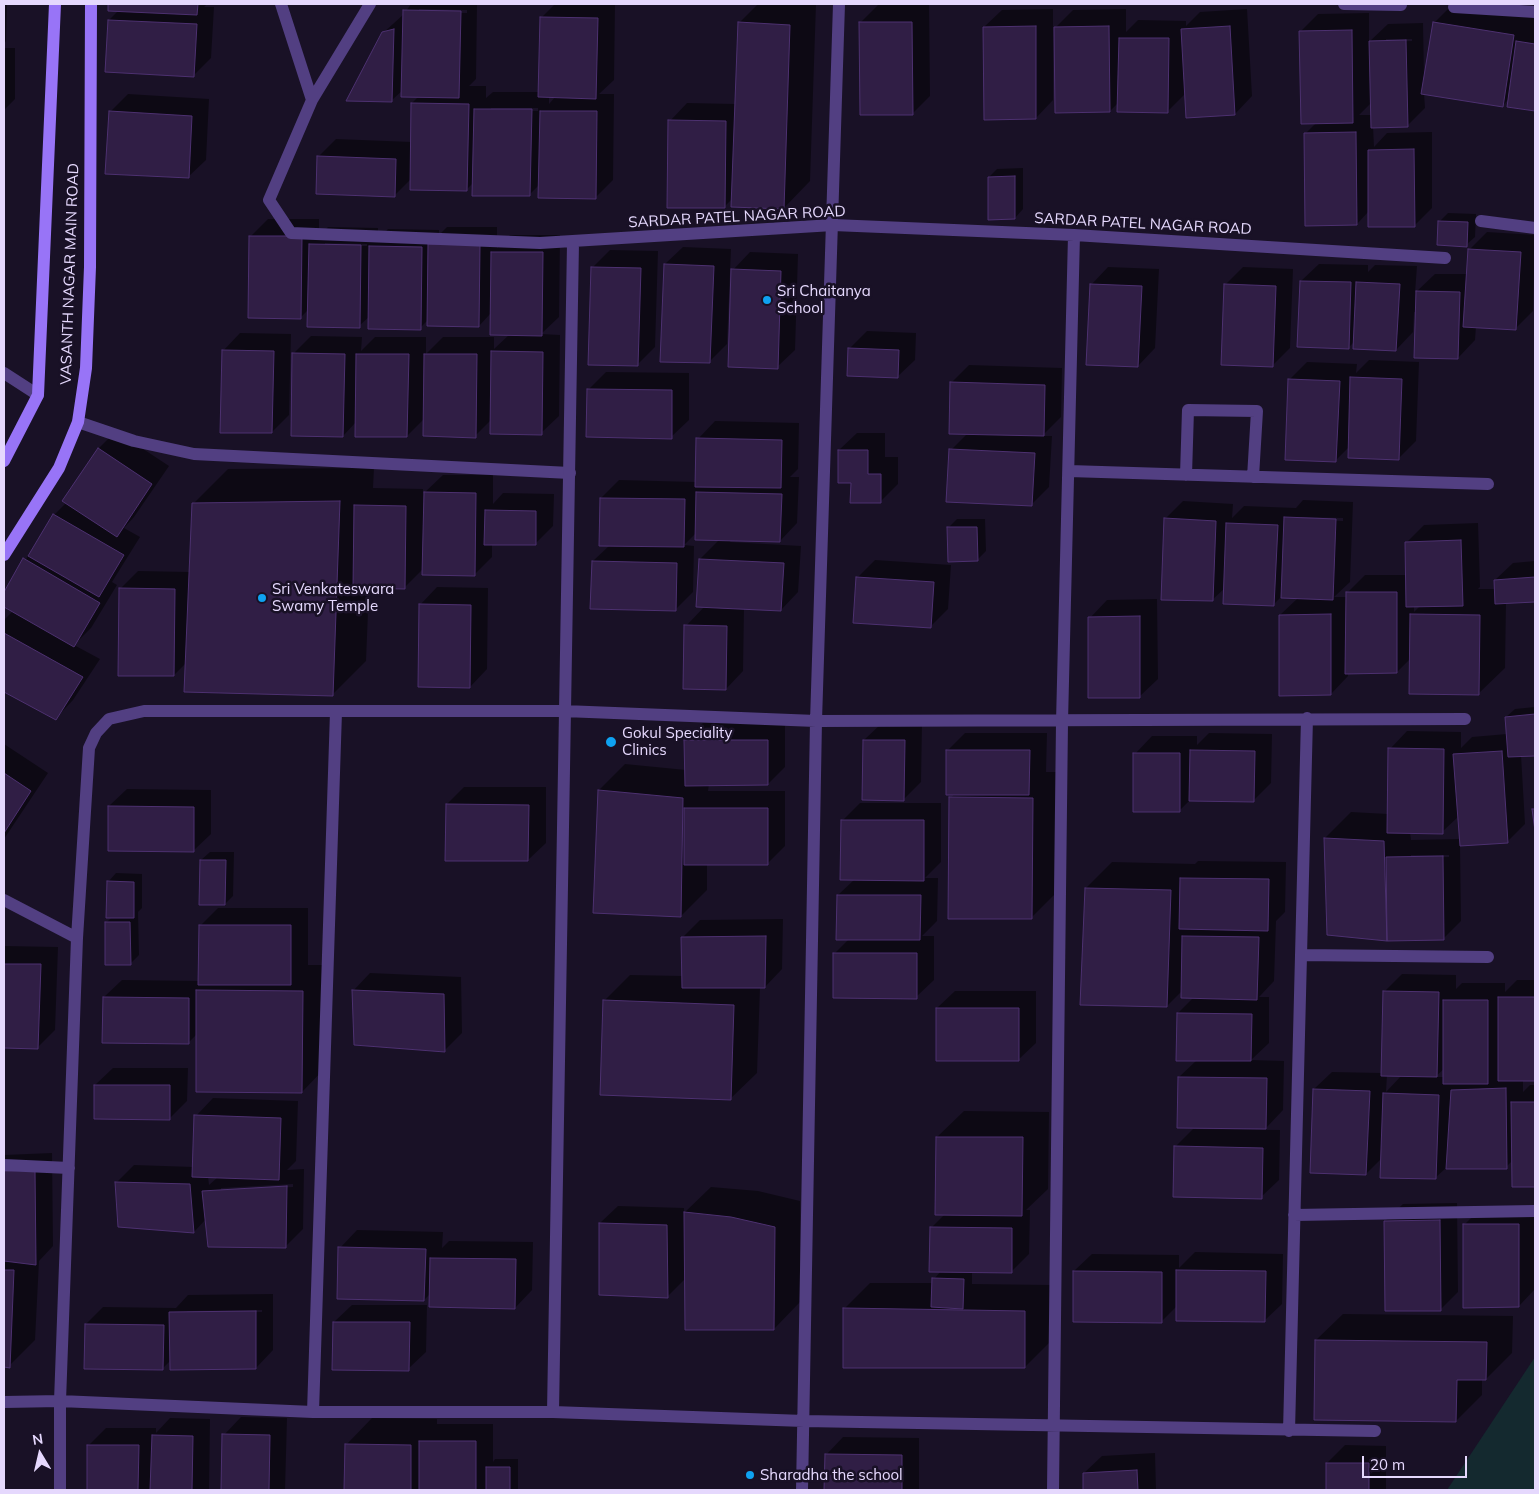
<!DOCTYPE html>
<style>
body{margin:0}
#map{position:relative;width:1539px;height:1494px;overflow:hidden;background:#191126;font-family:Mulish,sans-serif}
canvas{display:block}
.frame{position:absolute;inset:0;border:5px solid #e5d8fd;pointer-events:none}
.north{position:absolute;left:15px;top:1429px;width:50px;height:50px;-webkit-text-stroke:4px #191126;paint-order:stroke;rotate:351deg;font-size:14px;font-weight:700;line-height:20px;text-align:center;color:#e5d8fd}
.north::after{content:'';display:block;margin:auto;width:18px;height:22px;background:#e5d8fd;clip-path:polygon(50% 0,100% 100%,50% 72%,0 100%)}
.scale{position:absolute;left:1362px;top:1456px;width:105px;height:22px;box-sizing:border-box;border:2px solid #e5d8fd;border-top:0;padding-left:6px;font-size:15px;line-height:18px;white-space:nowrap;color:#e5d8fd;-webkit-text-stroke:4px #191126;paint-order:stroke}
</style>
<div id="map">
<canvas width="1539" height="1494"></canvas>
<div class="frame"></div>
<div class="north">N</div>
<div class="scale">20 m</div>
</div>
<script>
const context = document.querySelector('canvas').getContext('2d');
context.lineJoin = 'round';
function fill(path, color) {
  context.fillStyle = color;
  context.fill(path, 'evenodd');
}
function shape(rows) {
  const path = new Path2D();
  for (const r of rows) {
    path.moveTo(r[0], r[1]);
    for (let i = 2; i < r.length; i += 2) path.lineTo(r[i], r[i + 1]);
  }
  return path;
}
function trace(path, color, width, dash) {
  context.strokeStyle = color;
  context.lineWidth = width;
  context.lineCap = dash ? 'butt' : 'round';
  context.setLineDash(dash || []);
  context.stroke(path);
}
function label(font, color, halo, rows, align = 'center') {
  context.font = font + ' Mulish,sans-serif';
  context.lineWidth = 5;
  context.setLineDash([]);
  context.textBaseline = 'middle';
  context.strokeStyle = halo;
  context.fillStyle = color;
  for (const [text, x, y, turn = 0] of rows) {
    context.save();
    context.translate(x, y);
    context.rotate((+turn || 0) * Math.PI / 180);
    context.textAlign = isNaN(turn) ? turn : align;
    if (halo) context.strokeText(text, 0, 0);
    context.fillText(text, 0, 0);
    context.restore();
  }
}
const green = shape([
 [1535,1357,1535,1490,1447,1490]
]);
const shadow = shape([
 [4,4,7,4,6,41,4,44],
 [109,4,207,4,204,7,214,7,211,58,193,76,109,20,119,10,109,10],
 [411,4,477,4,476,79,469,86,486,86,486,98,493,92,540,92,541,18,555,4,615,4,614,80,599,94,614,94,613,180,595,198,539,185,529,195,474,182,467,189,411,179,395,195,318,157,336,139,412,142,412,103,419,96,403,90,392,100,383,33,404,14],
 [419,9,467,10,467,13,419,12],
 [549,96,556,96,549,104],
 [491,108,538,108,538,111,491,110],
 [758,4,816,4,810,181,784,208,733,198,724,207,670,121,687,103,736,104,739,23],
 [1453,4,1504,4,1535,9,1535,110,1508,106,1509,99,1503,105,1424,93,1425,108,1407,126,1373,126,1374,147,1387,133,1432,132,1432,208,1415,225,1369,211,1357,224,1305,134,1317,122,1301,31,1318,14,1369,13,1369,42,1388,24,1423,23,1424,78,1434,23],
 [1386,39,1412,39,1412,41,1386,42],
 [1371,103,1372,115,1359,115],
 [878,5,929,5,930,96,912,114,860,23],
 [1053,9,1053,100,1036,118,984,27,1002,10],
 [1126,9,1126,32,1138,20,1186,21,1186,26,1200,12,1247,9,1252,96,1235,114,1186,93,1167,112,1119,102,1110,111,1056,27,1073,10],
 [4,48,15,48,15,99,4,110],
 [128,94,209,99,206,160,188,177,110,112],
 [1023,168,1023,209,1015,218,989,177,997,169],
 [1448,213,1476,214,1475,237,1466,245,1439,222],
 [268,219,319,219,319,236,328,227,378,228,378,240,388,229,439,230,439,235,447,227,497,227,497,248,510,235,560,235,559,317,541,334,560,335,559,416,541,433,491,420,475,436,425,418,407,436,356,422,343,436,293,354,311,336,362,337,361,351,375,337,426,337,426,354,443,337,494,337,494,349,510,334,491,313,479,326,428,320,420,328,370,316,359,326,309,309,300,318,251,236],
 [325,243,367,244,367,246,325,246],
 [1487,232,1535,235,1533,311,1515,329,1476,326,1475,340,1458,358,1417,312,1414,312,1413,332,1396,350,1354,342,1348,348,1301,281,1319,264,1368,265,1368,272,1375,265,1417,266,1415,293,1435,274,1468,274,1470,249],
 [683,247,731,249,727,344,709,362,665,264],
 [610,250,658,251,655,347,637,365,592,268],
 [750,252,798,254,795,350,777,367,733,270],
 [1108,267,1159,269,1155,348,1138,366,1091,285],
 [1243,267,1293,269,1290,348,1272,366,1226,284],
 [867,331,916,333,915,360,897,377,849,349],
 [240,333,291,334,289,415,272,432,223,351],
 [1369,360,1419,362,1416,441,1398,459,1349,447,1336,460,1289,380,1307,362,1357,364,1356,373],
 [969,365,1062,368,1061,417,1042,436,1052,436,1049,487,1031,505,951,450,968,433,951,383],
 [606,372,689,373,689,420,671,437,589,389],
 [715,421,799,423,798,469,790,477,799,477,797,523,780,541,731,540,730,542,801,546,798,592,781,610,744,608,743,671,726,689,686,626,705,606,700,559,719,540,696,533,684,545,694,546,693,592,675,610,593,561,610,545,601,498,619,480,696,482,698,439],
 [116,431,169,466,134,517,124,528,140,537,112,582,117,585,91,628,74,645,100,659,73,700,56,718,4,690,4,620,13,611,4,605,4,594,54,515,67,502,99,448],
 [857,433,885,433,885,457,898,457,898,484,880,502,852,482,839,450],
 [374,468,373,488,423,489,423,494,443,475,493,475,493,504,503,493,554,494,553,526,535,544,492,543,492,557,474,575,424,568,404,588,369,587,366,661,332,695,186,663,174,675,120,589,138,571,190,572,194,503,228,469],
 [1303,500,1353,502,1350,582,1334,597,1347,597,1347,593,1365,575,1407,575,1406,543,1424,525,1478,523,1480,587,1478,589,1495,589,1495,580,1513,563,1535,561,1535,600,1506,602,1505,668,1478,694,1411,658,1397,672,1348,672,1348,676,1331,694,1280,615,1298,598,1281,597,1274,604,1225,588,1212,600,1165,519,1183,501,1233,504,1232,518,1244,506,1296,508],
 [1301,517,1343,518,1343,521,1301,519],
 [1421,605,1414,612,1414,606],
 [957,519,985,519,986,551,977,560,948,528],
 [875,560,951,565,948,609,930,627,857,578],
 [437,587,488,588,487,669,470,687,420,605],
 [1157,599,1158,679,1140,696,1090,618,1107,600],
 [1535,707,1535,754,1521,755,1525,824,1507,842,1460,844,1461,921,1443,939,1387,940,1329,934,1325,838,1351,812,1388,814,1390,749,1407,731,1461,732,1461,748,1472,737,1507,734,1506,717,1515,709],
 [1459,816,1460,839,1411,840,1410,832,1442,832],
 [1411,855,1449,855,1449,857,1411,858],
 [703,723,785,723,785,767,768,784,709,784,708,791,785,791,785,846,767,864,707,864,707,890,681,916,594,912,599,790,625,764,686,770,685,740],
 [882,723,922,723,921,782,904,799,864,740],
 [965,733,1047,733,1046,772,1058,772,1057,892,1031,918,951,798,955,793,948,750],
 [1209,733,1272,734,1271,783,1253,801,1190,800,1179,811,1135,754,1152,736,1197,736,1197,745],
 [4,744,48,773,4,839],
 [464,787,546,787,546,843,528,860,447,804],
 [127,789,211,790,211,834,193,851,109,806],
 [860,803,941,803,941,862,925,878,938,878,937,921,922,936,934,936,934,980,916,997,835,953,849,939,838,895,855,879,842,821],
 [210,852,234,852,233,896,225,904,201,860],
 [1198,861,1286,862,1285,912,1276,921,1274,981,1259,997,1269,997,1269,1043,1251,1060,1284,1061,1283,1110,1266,1128,1179,1077,1197,1060,1178,1013,1194,997,1183,990,1167,1006,1086,888,1112,862,1195,864],
 [116,873,142,874,142,908,138,912,139,955,130,964,106,923,112,917,108,882],
 [218,908,308,908,308,965,328,965,328,1065,302,1092,197,1034,188,1043,104,997,122,980,200,981,200,926],
 [783,919,782,969,765,987,760,987,757,1073,730,1099,604,1001,630,975,683,976,683,937,700,920],
 [5,946,58,947,55,1030,38,1047,4,1046],
 [370,973,461,977,462,1033,444,1051,353,991],
 [1402,974,1456,975,1456,989,1462,983,1505,983,1505,992,1517,980,1535,980,1535,1080,1523,1080,1523,1092,1530,1085,1535,1085,1535,1185,1514,1186,1513,1160,1506,1167,1446,1168,1435,1178,1382,1158,1366,1174,1314,1089,1332,1072,1382,1073,1384,992],
 [1445,1068,1445,1077,1435,1077],
 [1387,1075,1402,1075,1386,1092],
 [955,991,1036,991,1036,1043,1018,1060,937,1008],
 [113,1068,188,1068,187,1101,170,1118,95,1085],
 [213,1098,298,1101,296,1161,287,1170,304,1169,303,1229,286,1246,206,1219,194,1232,119,1226,117,1182,134,1165,194,1167,196,1116],
 [208,1176,218,1177,209,1185],
 [293,1184,293,1187,221,1191,221,1188],
 [964,1111,1049,1112,1048,1189,1026,1210,1030,1210,1029,1254,1012,1271,972,1271,972,1284,1051,1285,1051,1341,1025,1367,844,1309,870,1283,933,1283,934,1279,941,1271,931,1228,945,1214,937,1137],
 [1193,1129,1280,1130,1279,1180,1261,1197,1175,1147],
 [52,1153,53,1246,39,1261,35,1340,9,1366,4,1366,4,1155],
 [711,1187,758,1191,800,1201,800,1302,774,1329,686,1278,667,1297,600,1223,618,1206,684,1208,684,1213],
 [1457,1203,1458,1292,1440,1310,1385,1221,1403,1204],
 [1535,1206,1535,1289,1519,1306,1464,1225,1482,1207],
 [357,1230,443,1232,442,1248,449,1241,533,1242,532,1290,515,1308,431,1293,424,1300,340,1248],
 [1195,1252,1283,1254,1282,1304,1264,1321,1177,1306,1161,1322,1074,1271,1092,1254,1179,1255,1179,1268],
 [273,1294,273,1350,256,1368,171,1360,162,1369,86,1324,103,1307,176,1308,188,1295],
 [262,1310,262,1312,187,1313,187,1311],
 [352,1305,427,1305,426,1352,408,1369,334,1322],
 [1343,1314,1513,1316,1512,1353,1486,1379,1482,1379,1482,1395,1456,1421,1316,1340],
 [241,1417,287,1418,285,1490,222,1490,224,1435],
 [170,1418,210,1419,209,1490,89,1490,89,1445,106,1428,156,1428,156,1433],
 [372,1418,437,1419,437,1424,493,1424,493,1462,495,1459,518,1459,518,1490,346,1490,346,1445],
 [843,1437,919,1438,919,1489,826,1490,826,1455],
 [1345,1445,1386,1446,1386,1490,1327,1490,1327,1463],
 [1155,1453,1156,1490,1085,1490,1084,1473,1102,1456]
]);
const building = shape([
 [108,4,198,4,197,15,108,11,108,4],
 [403,10,461,11,459,98,401,97,403,10],
 [540,17,598,18,596,99,538,97,540,17],
 [108,20,197,24,194,77,105,72,108,20],
 [738,22,790,25,784,209,731,207,738,22],
 [859,22,912,22,913,115,860,115,859,22],
 [1433,22,1514,35,1503,107,1421,94,1433,22],
 [1036,26,1036,119,984,120,983,27,1036,26],
 [1109,26,1110,112,1055,113,1054,27,1109,26],
 [1230,26,1235,115,1186,118,1181,29,1230,26],
 [394,29,392,102,346,101,382,32,394,29],
 [1352,30,1353,123,1301,124,1299,31,1352,30],
 [1119,38,1169,38,1168,113,1117,112,1119,38],
 [1406,40,1408,127,1371,128,1369,41,1406,40],
 [1516,41,1535,44,1535,111,1507,107,1516,41],
 [411,103,469,104,467,191,410,190,411,103],
 [474,109,532,109,530,196,472,196,474,109],
 [109,111,192,116,189,178,105,174,109,111],
 [540,111,597,111,596,199,538,198,540,111],
 [668,120,726,121,725,208,667,208,668,120],
 [1356,132,1357,225,1305,226,1304,133,1356,132],
 [1414,149,1415,227,1368,227,1368,150,1414,149],
 [317,156,396,159,395,197,316,194,317,156],
 [1015,176,1015,219,988,220,988,177,1015,176],
 [1438,221,1468,222,1467,247,1437,245,1438,221],
 [249,236,302,236,301,319,248,318,249,236],
 [309,244,361,245,360,328,307,327,309,244],
 [428,244,480,244,479,327,427,326,428,244],
 [369,246,422,247,421,330,368,329,369,246],
 [1468,249,1521,252,1516,330,1463,327,1468,249],
 [491,252,543,252,542,336,490,335,491,252],
 [664,264,714,266,710,363,660,362,664,264],
 [591,267,641,268,638,366,588,365,591,267],
 [731,269,781,271,778,369,728,367,731,269],
 [1300,281,1351,282,1349,349,1297,347,1300,281],
 [1356,282,1400,284,1396,351,1353,349,1356,282],
 [1090,284,1142,286,1138,367,1086,365,1090,284],
 [1224,284,1276,286,1273,367,1221,365,1224,284],
 [1416,291,1460,292,1458,359,1414,358,1416,291],
 [848,348,899,350,898,378,847,376,848,348],
 [222,350,274,351,272,433,220,433,222,350],
 [491,351,543,352,542,435,490,434,491,351],
 [292,353,345,354,343,437,291,436,292,353],
 [356,354,409,354,407,437,355,437,356,354],
 [424,354,477,354,476,438,423,436,424,354],
 [1350,377,1402,379,1399,460,1348,458,1350,377],
 [1288,379,1340,381,1336,462,1285,460,1288,379],
 [950,382,1045,385,1044,436,949,434,950,382],
 [587,389,672,390,672,439,586,437,587,389],
 [696,438,782,440,781,488,695,487,696,438],
 [98,448,152,484,117,537,62,501,98,448],
 [949,449,1035,453,1032,506,946,502,949,449],
 [838,450,868,450,868,474,881,474,881,503,850,503,851,483,838,483,838,450],
 [424,492,476,493,475,576,422,575,424,492],
 [696,492,782,494,780,542,695,540,696,492],
 [600,498,685,499,684,547,599,546,600,498],
 [340,501,333,696,184,692,192,503,340,501],
 [354,505,406,506,405,589,353,588,354,505],
 [485,510,536,511,536,545,484,545,485,510],
 [53,514,124,555,99,597,28,556,53,514],
 [1284,517,1336,519,1333,600,1281,598,1284,517],
 [1164,518,1216,521,1213,601,1161,600,1164,518],
 [1226,523,1278,525,1274,606,1223,604,1226,523],
 [947,527,977,527,978,561,948,562,947,527],
 [1461,540,1463,606,1406,607,1405,542,1461,540],
 [23,558,100,603,74,647,4,607,4,592,23,558],
 [699,559,784,563,781,611,696,607,699,559],
 [592,561,677,563,676,611,590,609,592,561],
 [856,577,934,582,931,628,853,623,856,577],
 [1535,577,1535,602,1495,604,1494,580,1535,577],
 [119,588,175,589,174,676,118,676,119,588],
 [1346,592,1397,592,1397,673,1345,674,1346,592],
 [419,604,471,605,470,688,418,687,419,604],
 [1331,614,1331,695,1279,696,1279,615,1331,614],
 [1410,614,1480,615,1479,695,1409,694,1410,614],
 [1140,616,1140,698,1088,698,1088,617,1140,616],
 [684,625,727,626,726,690,683,689,684,625],
 [4,633,83,677,56,720,4,692,4,633],
 [1535,714,1535,756,1508,757,1505,717,1535,714],
 [684,740,768,740,768,785,685,786,684,740],
 [863,740,905,740,904,801,862,800,863,740],
 [1388,748,1444,749,1443,834,1387,833,1388,748],
 [946,750,1030,750,1029,795,946,795,946,750],
 [1190,750,1255,751,1254,802,1189,801,1190,750],
 [1502,751,1508,843,1460,846,1453,754,1502,751],
 [1133,753,1180,753,1180,812,1133,812,1133,753],
 [4,773,31,791,4,833,4,773],
 [598,790,683,798,681,917,593,913,598,790],
 [949,797,1033,798,1032,919,948,919,949,797],
 [446,804,529,805,528,861,445,861,446,804],
 [108,806,194,807,194,852,108,851,108,806],
 [684,808,768,808,768,865,684,865,684,808],
 [1532,809,1535,809,1535,831,1532,809],
 [841,820,924,820,924,881,840,880,841,820],
 [1324,838,1384,841,1387,941,1327,935,1324,838],
 [1443,856,1444,940,1387,941,1386,857,1443,856],
 [200,860,226,860,225,905,199,905,200,860],
 [1180,878,1269,879,1268,931,1179,929,1180,878],
 [107,881,134,882,134,918,106,918,107,881],
 [1085,888,1171,890,1167,1007,1080,1005,1085,888],
 [837,895,921,895,920,940,836,940,837,895],
 [105,922,130,922,131,965,105,965,105,922],
 [199,925,291,925,291,985,198,985,199,925],
 [766,936,765,988,682,988,681,937,766,936],
 [1182,936,1259,937,1257,1000,1181,998,1182,936],
 [833,953,917,953,917,999,833,998,833,953],
 [4,964,41,964,38,1049,4,1048,4,964],
 [196,990,303,991,302,1093,196,1092,196,990],
 [352,990,444,994,445,1052,354,1045,352,990],
 [1383,991,1439,992,1437,1077,1381,1076,1383,991],
 [103,997,189,998,189,1044,102,1043,103,997],
 [1498,997,1535,997,1535,1081,1498,1081,1498,997],
 [603,1000,734,1005,731,1100,600,1095,603,1000],
 [1443,1000,1488,1000,1488,1084,1443,1084,1443,1000],
 [936,1008,1019,1008,1019,1061,936,1061,936,1008],
 [1177,1013,1252,1014,1251,1061,1176,1061,1177,1013],
 [1178,1077,1267,1078,1266,1129,1177,1128,1178,1077],
 [94,1085,170,1085,170,1120,94,1119,94,1085],
 [1506,1088,1507,1169,1446,1169,1451,1090,1506,1088],
 [1313,1089,1370,1091,1366,1175,1310,1173,1313,1089],
 [1383,1093,1439,1095,1436,1179,1380,1178,1383,1093],
 [1511,1102,1535,1102,1535,1187,1512,1187,1511,1102],
 [194,1115,281,1118,279,1180,192,1177,194,1115],
 [936,1137,1023,1137,1022,1216,935,1215,936,1137],
 [1174,1146,1263,1148,1262,1199,1173,1197,1174,1146],
 [35,1170,36,1265,4,1261,4,1171,35,1170],
 [115,1182,190,1184,194,1233,118,1227,115,1182],
 [287,1186,286,1248,208,1247,202,1191,287,1186],
 [684,1212,731,1217,775,1227,774,1330,685,1330,684,1212],
 [1440,1220,1441,1311,1385,1311,1384,1221,1440,1220],
 [599,1223,667,1225,668,1298,599,1295,599,1223],
 [1463,1224,1519,1224,1519,1307,1463,1308,1463,1224],
 [930,1227,1012,1228,1012,1273,929,1272,930,1227],
 [338,1247,426,1249,424,1301,337,1299,338,1247],
 [430,1258,516,1259,515,1309,429,1307,430,1258],
 [4,1270,14,1270,10,1368,4,1367,4,1270],
 [1176,1270,1266,1271,1265,1322,1176,1321,1176,1270],
 [1073,1271,1162,1272,1162,1323,1073,1322,1073,1271],
 [932,1278,964,1279,963,1309,931,1307,932,1278],
 [843,1308,1025,1311,1025,1368,843,1368,843,1308],
 [256,1311,256,1369,170,1370,169,1312,256,1311],
 [333,1322,410,1322,409,1371,332,1370,333,1322],
 [85,1324,164,1325,163,1370,84,1369,85,1324],
 [1315,1340,1487,1342,1486,1380,1457,1380,1456,1422,1314,1420,1315,1340],
 [222,1434,270,1435,269,1490,221,1490,222,1434],
 [152,1435,193,1436,192,1490,150,1490,152,1435],
 [419,1441,476,1441,476,1490,419,1490,419,1441],
 [345,1444,411,1445,411,1490,344,1490,345,1444],
 [87,1445,139,1445,138,1490,87,1490,87,1445],
 [825,1454,902,1455,902,1490,824,1490,825,1454],
 [1326,1463,1369,1463,1369,1490,1326,1490,1326,1463],
 [486,1467,510,1467,510,1490,486,1490,486,1467],
 [1137,1470,1138,1490,1083,1490,1083,1473,1137,1470]
]);
const lane = shape([
 [78,422,134,441,194,454,570,473]
]);
const street = shape([
 [281,4,312,100],
 [370,4,312,100,269,200,291,233,540,243,833,225,1074,235,1445,258],
 [1344,4,1401,5],
 [1454,7,1535,12],
 [1481,221,1535,228],
 [4,373,38,395],
 [1069,471,1488,484],
 [1186,475,1188,410,1257,411,1253,477],
 [4,900,77,938],
 [1301,955,1488,957],
 [4,1165,69,1168],
 [1294,1215,1535,1211],
 [4,1402,60,1401,313,1412,553,1412,804,1421,1375,1431],
 [313,1412,336,712],
 [553,1412,573,243],
 [1289,1431,1307,718],
 [60,1490,60,1401,77,938,89,748,96,733,109,719,144,711,564,711,816,721,1465,719],
 [802,1490,816,721,839,4],
 [1053,1490,1062,722,1074,235]
]);
const secondary = shape([
 [4,461,38,395,55,4],
 [4,555,59,468,78,422,86,368,90,267,91,4]
]);
const markers = [
 [767,300,5,"#0fa2f1"],
 [262,598,5,"#0fa2f1"],
 [611,742,6,"#0fa2f1"],
 [750,1475,5,"#0fa2f1"]
];
const streetNames = [
 ["SARDAR PATEL NAGAR ROAD",737,217,-3],
 ["SARDAR PATEL NAGAR ROAD",1143,224,3],
 ["VASANTH NAGAR MAIN ROAD",70,274,-88]
];
const poiNames = [
 ["Sri Chaitanya",777,291],
 ["School",777,308],
 ["Sri Venkateswara",272,589],
 ["Swamy Temple",272,606],
 ["Gokul Speciality",622,733],
 ["Clinics",622,750],
 ["Sharadha the school",760,1475]
];
fill(green, '#14292f');
fill(shadow, '#0007');
fill(building, '#301e45');
trace(building, '#4d3170', 1);
trace(lane, '#523f82', 12);
trace(street, '#523f82', 12);
trace(secondary, '#9874f7', 12);
for (const [x, y, r, color] of markers) {
  const dot = new Path2D();
  dot.arc(x, y, r, 0, 2 * Math.PI);
  context.fillStyle = color;
  context.fill(dot);
  trace(dot, '#191126', 2);
}
label('15px', '#e5d8fd', '#191126', streetNames);
label('15px', '#e5d8fd', '#191126', poiNames, 'left');
</script>
